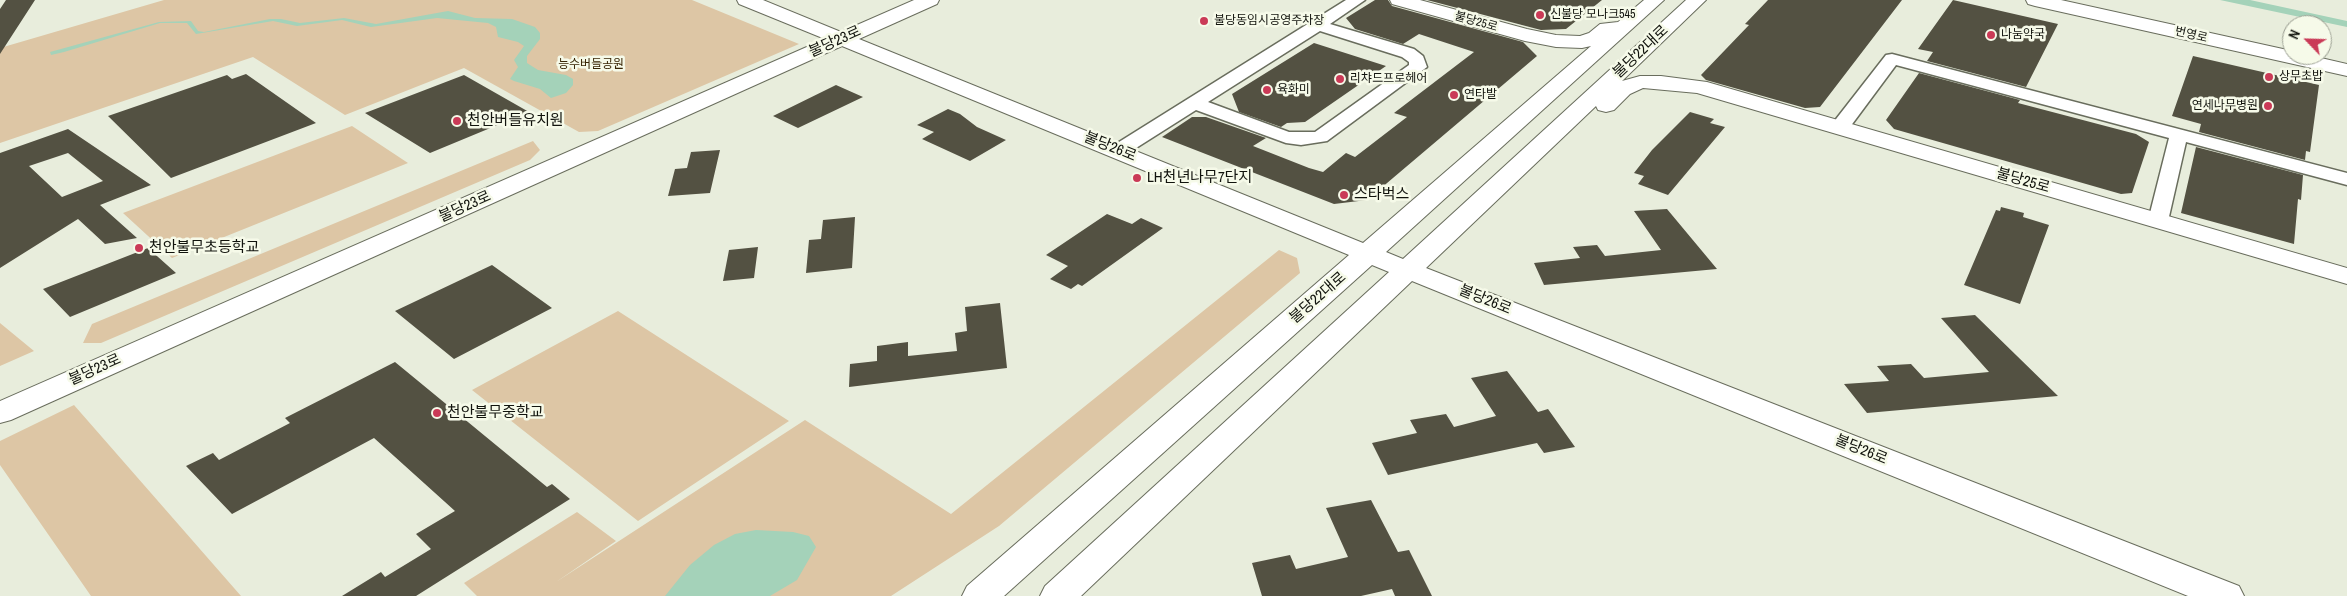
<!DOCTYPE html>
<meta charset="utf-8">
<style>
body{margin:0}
#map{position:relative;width:2347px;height:596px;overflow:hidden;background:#e8eddc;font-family:"Archivo Narrow",sans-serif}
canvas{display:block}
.north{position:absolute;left:2282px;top:15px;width:50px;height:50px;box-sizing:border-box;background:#f6fae9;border:1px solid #9a9e91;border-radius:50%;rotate:294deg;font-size:14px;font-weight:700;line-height:20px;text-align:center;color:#11130d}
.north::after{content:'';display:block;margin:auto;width:18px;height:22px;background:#ca3a57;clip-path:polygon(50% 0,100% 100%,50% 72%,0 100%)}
</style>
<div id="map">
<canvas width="2347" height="596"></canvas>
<div class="north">N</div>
</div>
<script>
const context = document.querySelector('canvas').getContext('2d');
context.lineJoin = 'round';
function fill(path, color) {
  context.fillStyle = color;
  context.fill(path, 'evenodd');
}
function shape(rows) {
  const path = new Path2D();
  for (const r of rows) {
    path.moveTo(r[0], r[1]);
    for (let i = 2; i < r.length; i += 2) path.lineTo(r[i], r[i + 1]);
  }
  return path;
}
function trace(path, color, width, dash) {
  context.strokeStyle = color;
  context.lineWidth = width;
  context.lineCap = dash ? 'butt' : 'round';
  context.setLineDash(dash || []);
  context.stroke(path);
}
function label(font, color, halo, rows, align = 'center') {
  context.font = font + ' "Archivo Narrow","Noto Sans KR",sans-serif';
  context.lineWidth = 5;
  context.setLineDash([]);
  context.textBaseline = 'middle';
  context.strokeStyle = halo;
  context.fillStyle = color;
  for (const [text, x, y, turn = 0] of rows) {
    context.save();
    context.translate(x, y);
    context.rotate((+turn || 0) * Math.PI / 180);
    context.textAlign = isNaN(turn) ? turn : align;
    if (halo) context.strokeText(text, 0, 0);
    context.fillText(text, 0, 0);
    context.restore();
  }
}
const green = shape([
 [164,0,692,0,799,44,598,131,579,132,464,68,345,115,253,57,0,143,0,48],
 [352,126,408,163,172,258,123,213],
 [533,141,540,150,530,160,101,343,83,343,92,324],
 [1279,250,1297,258,1300,273,999,526,891,596,477,596,464,583,577,512,616,541,556,582,805,420,951,514],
 [618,311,789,421,638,521,472,390],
 [0,323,34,351,0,366],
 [74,405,241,596,91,596,0,465,0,441]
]);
const water = shape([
 [2220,0,2250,0,2347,21,2347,27],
 [448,11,475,18,512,19,535,27,540,33,540,39,527,56,527,63,538,70,566,75,573,79,573,85,566,93,551,98,540,89,514,81,510,79,518,67,514,60,524,46,518,42,498,37,496,27,488,23,437,18,371,27,342,20,297,26,273,21,196,34,187,23,160,23,64,52,51,55,50,52,159,22,191,21,198,31,204,32,270,19,281,19,300,23,344,18,376,24],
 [756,530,793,532,809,536,816,547,797,580,770,596,665,596,690,565,714,545,735,534]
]);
const building = shape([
 [6,0,35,0,0,54,0,9],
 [1375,0,1388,0,1392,6,1523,42,1537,56,1367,200,1334,204,1162,137,1192,117,1206,117,1266,138,1253,146,1309,168,1323,172,1346,153,1355,157,1407,117,1394,113,1474,52,1419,34,1403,44,1355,29,1346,18],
 [1427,0,1602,0,1566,29,1541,30],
 [1768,0,1902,0,1820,107,1805,108,1706,80,1701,75,1749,25,1745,24],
 [1953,0,2058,24,2026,87,1927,61,1933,52,1918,49],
 [1314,43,1386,66,1305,122,1287,123,1281,127,1239,112,1232,94],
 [2193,56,2319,85,2310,152,2306,151,2305,160,2199,132,2201,124,2172,116],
 [1919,73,2020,100,2018,103,2136,134,2149,142,2132,193,2121,194,1894,129,1886,120],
 [246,74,316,123,171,178,108,116,227,75,232,79],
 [464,75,529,112,430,153,365,113],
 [836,85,863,97,798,128,773,116],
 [948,109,960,114,977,127,1006,140,970,161,922,139,934,132,917,125],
 [1690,112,1714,119,1710,123,1725,127,1668,195,1638,184,1644,176,1634,173,1652,150],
 [68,129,151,185,100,205,137,238,105,244,78,219,0,268,0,153],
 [68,153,103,181,62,197,29,166],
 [2196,147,2303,175,2301,200,2298,199,2294,244,2181,213],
 [720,150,710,193,668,196,675,169,687,168,691,152],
 [2001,207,2024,213,2023,217,2049,225,2020,304,1964,285,1996,210,2000,211],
 [1667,209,1717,269,1544,285,1534,263,1580,258,1573,247,1597,245,1605,256,1661,250,1634,211],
 [1107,214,1132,224,1141,218,1163,228,1082,286,1078,284,1071,289,1050,279,1068,266,1046,255],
 [855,217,852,268,806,273,809,240,821,239,823,220],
 [758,247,754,278,723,281,729,250],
 [148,248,176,273,70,317,43,289],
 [492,265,552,308,454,359,395,311],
 [1000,303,1007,368,849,387,850,364,877,361,877,346,908,342,908,356,957,351,955,333,967,331,965,307],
 [1975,315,2058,396,1867,413,1844,384,1889,381,1877,366,1911,364,1924,378,1989,372,1941,318],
 [395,362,547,487,552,484,570,499,416,596,342,596,381,572,385,577,431,549,416,534,455,511,374,438,232,514,186,466,213,453,219,460,290,423,285,418],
 [1507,371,1538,412,1548,409,1575,447,1544,453,1537,443,1388,475,1372,443,1417,433,1410,420,1446,414,1454,427,1496,416,1471,378],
 [1371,500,1398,552,1409,550,1432,596,1395,596,1392,589,1361,596,1262,596,1252,563,1290,555,1296,569,1348,557,1326,508]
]);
const street = shape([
 [1346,0,1365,0,1330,24,1414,49,1423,56,1427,67,1327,141,1301,145,1286,143,1196,110,1125,155,1118,157,1111,155,1108,151,1111,147,1346,0],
 [1320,31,1402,57,1409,62,1409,65,1315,132,1289,132,1208,102,1320,31],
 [1892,54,2347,173,2347,185,2186,142,2168,221,2165,225,2158,227,2151,225,2148,221,2169,138,1896,65,1847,131,1833,131,1831,127,1833,123,1886,55,1892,54]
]);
const secondary = shape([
 [737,0,763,0,841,32,914,0,939,0,937,4,859,39,1363,243,1591,46,1582,48,1556,47,1525,41,1392,4,1390,0,1420,0,1527,29,1556,35,1580,36,1589,33,1600,24,1618,22,1644,0,1664,0,1386,252,1403,259,1686,0,1706,0,1622,81,1640,76,1661,76,1707,82,2347,268,2347,284,1697,93,1643,88,1630,94,1614,110,1606,112,1598,110,1596,106,1426,268,2239,586,2244,596,2188,596,1412,281,1081,596,1040,596,1045,586,1389,272,1372,265,1004,596,962,596,967,586,1349,255,842,46,11,420,0,423,0,401,825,39,739,4,737,0],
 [2026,0,2061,0,2292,51,2292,55,2308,55,2347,64,2347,76,2035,6,2028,4,2026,0]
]);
const markers = [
 [1540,15,5,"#ca3a57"],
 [1204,21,5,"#ca3a57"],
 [1991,35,5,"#ca3a57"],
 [2269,77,5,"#ca3a57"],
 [1340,79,5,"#ca3a57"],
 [1267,90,5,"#ca3a57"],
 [1454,95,5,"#ca3a57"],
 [2268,106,5,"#ca3a57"],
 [457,121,5,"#ca3a57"],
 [1137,178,5,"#ca3a57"],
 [1344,195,5,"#ca3a57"],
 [139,248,5,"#ca3a57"],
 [437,413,5,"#ca3a57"]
];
const farPoinames = [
 ["신불당 모나크545",1550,15],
 ["불당동임시공영주차장",1214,21],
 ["나눔약국",2001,35],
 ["상무초밥",2279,77],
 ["리챠드프로헤어",1350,79],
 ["육화미",1277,90],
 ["연타발",1464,95],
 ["연세나무병원",2258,106,"right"]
];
const farStreetnames = [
 ["불당25로",1476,22,16],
 ["번영로",2191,35,13]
];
const farParknames = [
 ["능수버들공원",591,65]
];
const streetNames = [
 ["불당23로",835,42,-24],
 ["불당22대로",1641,52,-43],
 ["불당26로",1110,147,22],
 ["불당25로",2023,181,16],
 ["불당23로",465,207,-24],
 ["불당22대로",1318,298,-41],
 ["불당26로",1485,300,22],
 ["불당23로",95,370,-24],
 ["불당26로",1861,450,22]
];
const poiNames = [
 ["천안버들유치원",467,121],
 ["LH천년나무7단지",1147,178],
 ["스타벅스",1354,195],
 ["천안불무초등학교",149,248],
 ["천안불무중학교",447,413]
];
fill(green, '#ddc6a5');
fill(water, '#a4d2b9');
fill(building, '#535142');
trace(street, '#696d5d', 3);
trace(secondary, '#696d5d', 2);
fill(street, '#fff');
fill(secondary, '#fff');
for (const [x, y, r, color] of markers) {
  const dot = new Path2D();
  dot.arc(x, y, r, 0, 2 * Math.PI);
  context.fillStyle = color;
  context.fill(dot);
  trace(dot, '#f6fae9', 2);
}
label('12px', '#11130d', '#f6fae9', farPoinames, 'left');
label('12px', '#11130d', '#f6fae9', farStreetnames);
label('12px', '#382505', '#f6fae9', farParknames);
label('15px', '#11130d', '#f6fae9', streetNames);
label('15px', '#11130d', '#f6fae9', poiNames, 'left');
</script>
